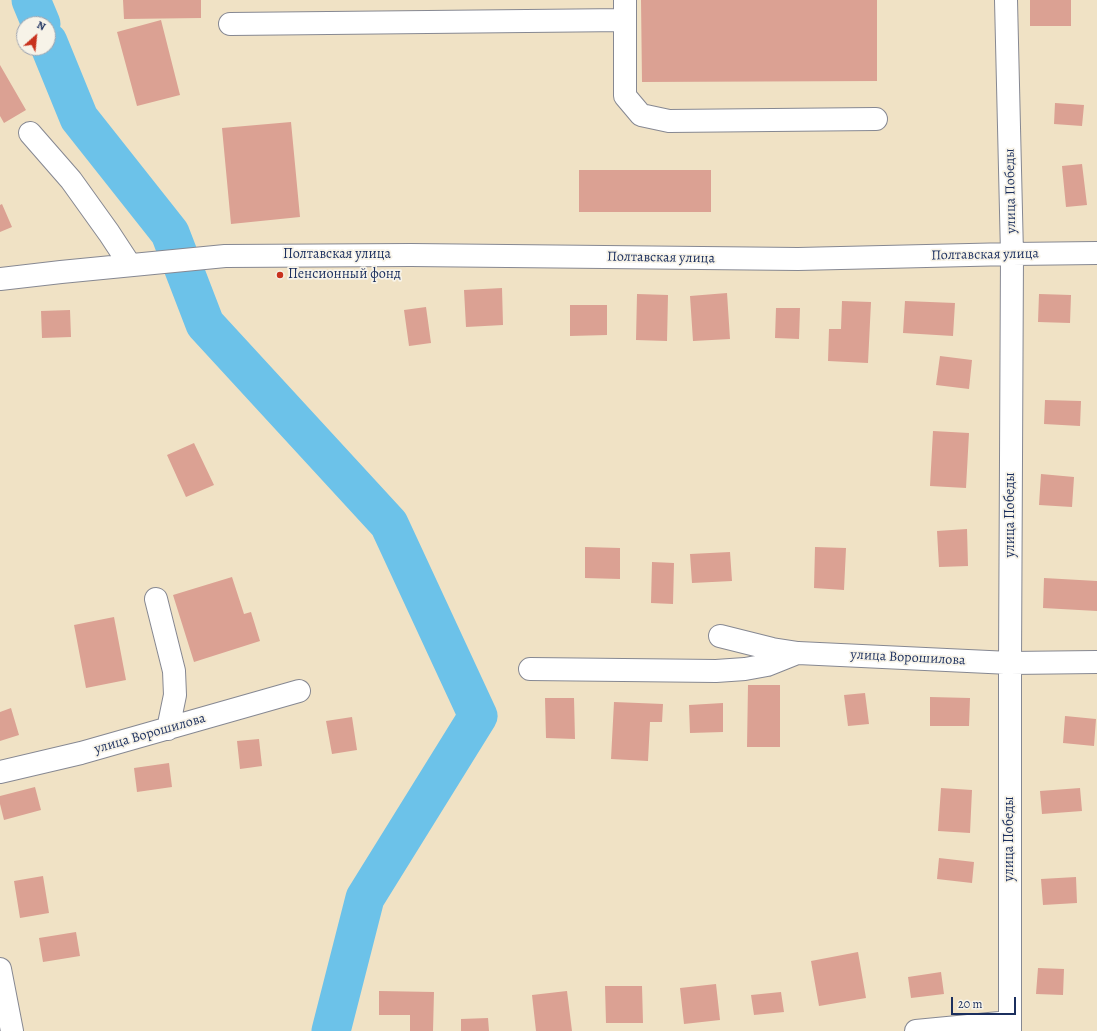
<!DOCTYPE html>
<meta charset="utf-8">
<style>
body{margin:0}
#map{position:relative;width:1097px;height:1031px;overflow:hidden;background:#f0e2c5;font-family:Alegreya,serif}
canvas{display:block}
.north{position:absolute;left:16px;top:16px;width:40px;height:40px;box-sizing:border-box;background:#f7f3e8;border:1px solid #9fa5b1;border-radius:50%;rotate:27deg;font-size:11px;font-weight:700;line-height:16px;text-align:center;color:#1b2f5e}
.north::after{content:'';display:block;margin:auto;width:14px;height:18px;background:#c8321e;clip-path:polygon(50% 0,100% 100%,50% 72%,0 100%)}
.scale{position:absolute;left:951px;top:997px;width:65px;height:18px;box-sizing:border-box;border:2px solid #1b2f5e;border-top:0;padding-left:5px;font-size:12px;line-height:14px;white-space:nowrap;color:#1b2f5e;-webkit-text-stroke:3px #f7f3e8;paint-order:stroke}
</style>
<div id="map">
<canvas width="1097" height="1031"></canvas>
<div class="north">N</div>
<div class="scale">20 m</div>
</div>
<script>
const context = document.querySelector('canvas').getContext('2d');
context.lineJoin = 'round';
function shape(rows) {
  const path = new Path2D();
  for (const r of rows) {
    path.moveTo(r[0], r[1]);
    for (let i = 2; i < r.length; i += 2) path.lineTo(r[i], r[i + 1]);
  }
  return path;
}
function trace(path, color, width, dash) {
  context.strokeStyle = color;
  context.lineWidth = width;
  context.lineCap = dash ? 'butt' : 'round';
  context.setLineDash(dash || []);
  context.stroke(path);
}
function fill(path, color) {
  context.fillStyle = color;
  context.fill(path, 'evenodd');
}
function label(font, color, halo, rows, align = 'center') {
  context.font = font + ' Alegreya,serif';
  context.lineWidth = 3.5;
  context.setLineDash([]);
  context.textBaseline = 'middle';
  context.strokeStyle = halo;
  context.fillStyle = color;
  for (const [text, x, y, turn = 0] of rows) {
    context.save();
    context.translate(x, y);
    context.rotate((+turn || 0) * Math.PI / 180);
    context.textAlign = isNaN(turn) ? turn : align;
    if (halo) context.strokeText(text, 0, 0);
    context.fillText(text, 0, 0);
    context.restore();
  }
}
const river = shape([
 [31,0,41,24],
 [48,42,79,118,170,233,205,324,389,524,478,716,365,898,331,1031]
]);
const building = shape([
 [123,0,201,0,201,18,124,19],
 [641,0,877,0,877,81,642,82],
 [1030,0,1071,0,1071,26,1030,26],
 [161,20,180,95,137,106,117,32],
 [0,65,26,110,4,123,0,116],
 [1055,103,1084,105,1082,126,1054,124],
 [291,122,300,217,231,224,222,128],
 [1082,164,1087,205,1066,207,1062,166],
 [579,170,711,170,711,212,579,212],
 [2,204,12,227,0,232,0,205],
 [502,288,503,325,466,327,464,290],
 [727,293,730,339,693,341,690,296],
 [637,294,668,295,667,341,636,340],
 [1039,294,1071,295,1070,323,1038,322],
 [842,301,871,302,868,363,828,361,829,329,841,329],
 [905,301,955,303,953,336,903,333],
 [570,305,607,305,607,335,570,336],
 [426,307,431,343,409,346,404,310],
 [776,308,800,308,799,339,775,338],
 [70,310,71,337,42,338,41,311],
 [940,356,972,360,969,389,936,385],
 [1045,400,1081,401,1080,426,1044,424],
 [933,431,969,433,966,488,930,486],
 [194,443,214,485,186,497,167,455],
 [1041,474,1074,477,1072,507,1039,505],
 [967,529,968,566,939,567,937,531],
 [585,547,620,548,620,579,585,578],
 [815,547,846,548,844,590,814,588],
 [730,552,732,581,692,583,690,554],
 [652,562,674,563,673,604,651,603],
 [232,577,244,614,251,612,260,641,194,662,173,595],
 [1044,578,1097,581,1097,611,1043,608],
 [114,617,126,680,86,688,74,625],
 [748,685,780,685,780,747,747,747],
 [865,693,869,724,848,726,844,695],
 [930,697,970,698,969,726,930,726],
 [545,698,574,698,575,739,546,738],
 [614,702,663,704,662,722,650,722,648,761,611,759],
 [723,703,723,732,690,733,689,705],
 [11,708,19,735,0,741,0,712],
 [1065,716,1096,719,1094,746,1063,743],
 [352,717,357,750,332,754,326,721],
 [259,739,262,766,240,769,237,741],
 [169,763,172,787,137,792,134,768],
 [35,787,41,810,4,820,0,804,0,796],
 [941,788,972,790,970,833,938,831],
 [1080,788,1082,811,1042,814,1040,791],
 [939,858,974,862,972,883,937,879],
 [43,876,49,913,20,918,14,881],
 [1076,877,1077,903,1043,905,1041,879],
 [76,932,80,956,43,962,39,938],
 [858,952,866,998,819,1006,811,961],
 [1038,968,1064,969,1063,995,1036,994],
 [941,972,944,994,911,998,908,977],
 [716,984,720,1020,684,1024,680,988],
 [605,986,642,986,643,1023,606,1023],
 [379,991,434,992,433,1031,410,1031,410,1015,379,1015],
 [567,991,572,1031,536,1031,532,995],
 [781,992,784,1012,754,1015,751,995],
 [488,1018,489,1031,461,1031,461,1019]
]);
const minor = shape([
 [625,0,625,96,641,115,669,121,876,119],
 [1006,0,1012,254,1010,663,1010,1031],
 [230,24,625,20],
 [30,133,71,180,109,233,130,265],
 [0,279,61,272,225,256,411,255,798,259,1012,254,1097,253],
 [156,599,174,671,175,695,168,729],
 [720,636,772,649,798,653,1010,663,1097,662],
 [530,669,716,671,745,669,767,665,797,653],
 [0,772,81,753,299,691],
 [0,969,12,1031],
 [916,1031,1010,1022]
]);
const markers = [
 [280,275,4,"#c8321e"]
];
const streetNames = [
 ["улица Победы",1011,191,-91],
 ["Полтавская улица",337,255],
 ["Полтавская улица",985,255,-1],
 ["Полтавская улица",661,258,1],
 ["улица Победы",1011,515,-90],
 ["улица Ворошилова",908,658,3],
 ["улица Ворошилова",150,734,-16],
 ["улица Победы",1010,839,-90]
];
const poiNames = [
 ["Пенсионный фонд",288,275]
];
trace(river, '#6cc2e9', 39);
fill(building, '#dba193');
trace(minor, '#868892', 24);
trace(minor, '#fff', 22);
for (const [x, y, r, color] of markers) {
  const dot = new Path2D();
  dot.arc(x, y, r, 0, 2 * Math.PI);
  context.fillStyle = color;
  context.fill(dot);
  trace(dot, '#f7f3e8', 1.5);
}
label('14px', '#1b2f5e', '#f7f3e8', streetNames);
label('14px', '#1b2f5e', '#f7f3e8', poiNames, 'left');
</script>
